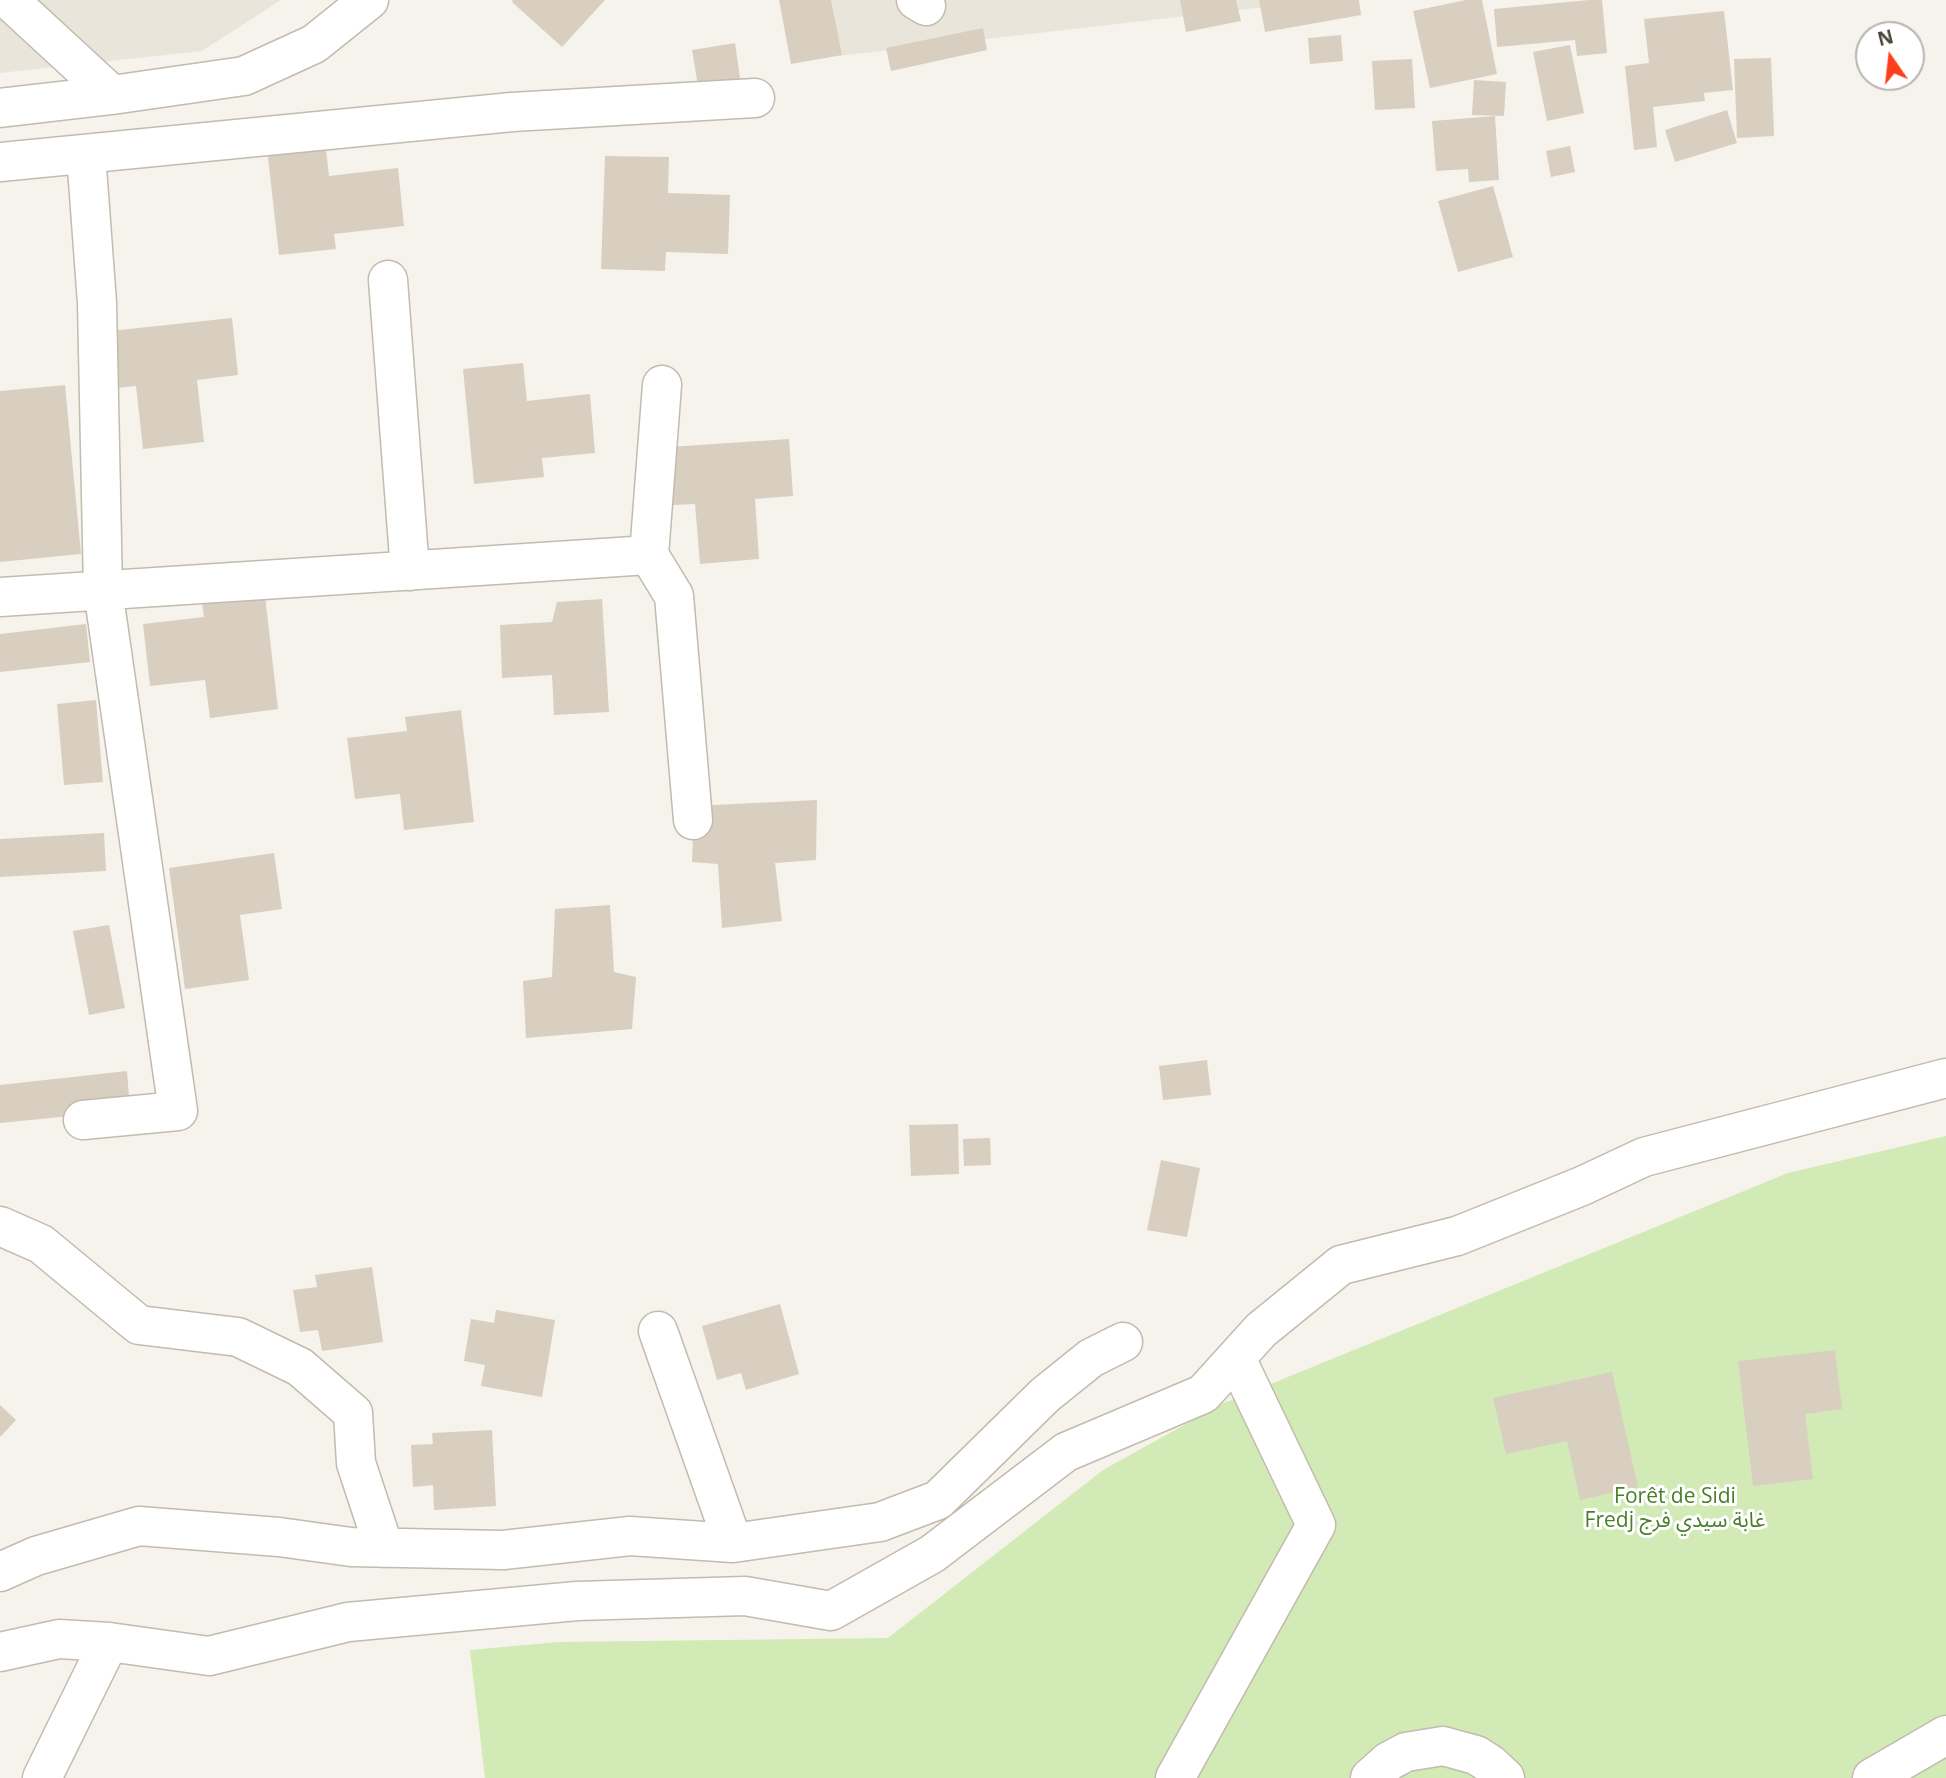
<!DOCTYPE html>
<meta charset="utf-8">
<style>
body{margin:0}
#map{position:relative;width:1946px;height:1778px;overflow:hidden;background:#f6f3ec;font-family:"Open Sans",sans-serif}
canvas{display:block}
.north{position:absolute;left:1855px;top:21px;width:70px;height:70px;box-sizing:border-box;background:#fff;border:2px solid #b7b4b0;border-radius:50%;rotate:346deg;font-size:19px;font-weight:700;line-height:28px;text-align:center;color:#4b4439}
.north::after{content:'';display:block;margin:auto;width:24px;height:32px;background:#fc3f1d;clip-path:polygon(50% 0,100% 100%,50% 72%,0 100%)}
</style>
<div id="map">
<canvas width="1946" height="1778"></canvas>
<div class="north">N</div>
</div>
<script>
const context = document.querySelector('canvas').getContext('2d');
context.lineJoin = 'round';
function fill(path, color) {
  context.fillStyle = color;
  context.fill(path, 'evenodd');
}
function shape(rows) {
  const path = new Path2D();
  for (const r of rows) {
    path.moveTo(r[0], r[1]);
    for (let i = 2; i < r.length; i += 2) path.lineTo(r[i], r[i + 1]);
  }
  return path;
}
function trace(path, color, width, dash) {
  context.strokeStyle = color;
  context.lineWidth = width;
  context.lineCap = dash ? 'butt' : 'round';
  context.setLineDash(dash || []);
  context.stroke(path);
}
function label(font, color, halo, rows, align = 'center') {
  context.font = font + ' "Open Sans","Noto Sans Arabic",sans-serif';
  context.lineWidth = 6;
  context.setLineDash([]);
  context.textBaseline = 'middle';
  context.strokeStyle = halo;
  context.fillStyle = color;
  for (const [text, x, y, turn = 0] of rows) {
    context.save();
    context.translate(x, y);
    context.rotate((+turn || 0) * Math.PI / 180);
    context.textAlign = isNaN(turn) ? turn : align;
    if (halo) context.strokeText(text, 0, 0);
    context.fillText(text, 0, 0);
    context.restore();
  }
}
const residential = shape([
 [0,0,281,0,202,51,0,73],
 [802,0,1326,0,803,60]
]);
const green = shape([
 [1946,1136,1946,1778,485,1778,470,1650,559,1642,888,1638,1103,1470,1224,1403,1788,1173]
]);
const building = shape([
 [513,0,605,0,562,47,512,2],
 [779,0,831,0,842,55,791,64],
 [1180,0,1236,0,1241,21,1186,32],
 [1259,0,1359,0,1361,15,1265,32],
 [1466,0,1482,0,1497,74,1430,88,1413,11],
 [1589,0,1602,0,1607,53,1577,56,1575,40,1497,47,1494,9],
 [1724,11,1733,90,1704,93,1705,101,1653,107,1657,147,1634,150,1625,66,1649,63,1644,19],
 [983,28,987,50,891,71,886,48],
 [1341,35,1343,61,1310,64,1308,38],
 [735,43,741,85,699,92,692,50],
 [1570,45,1584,113,1547,121,1533,52],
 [1771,58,1774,136,1737,138,1734,59],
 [1412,59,1415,108,1375,110,1372,61],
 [1474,80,1506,82,1504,116,1472,115],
 [1727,110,1737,143,1675,162,1665,130],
 [1495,116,1499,180,1469,182,1468,169,1436,171,1432,121],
 [325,141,329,176,398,168,404,226,334,234,336,249,279,255,267,148],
 [1570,146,1575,172,1551,177,1546,151],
 [605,156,669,157,668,193,730,195,728,254,666,252,665,271,601,269],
 [1493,186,1513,257,1458,272,1438,201],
 [232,318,238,375,197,380,204,442,143,449,136,386,117,388,110,331],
 [523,363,527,401,590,394,595,453,542,458,544,477,474,484,463,369],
 [65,385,81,554,0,562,0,391],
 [789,439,793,496,755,499,759,559,700,564,695,504,673,505,669,447],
 [264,587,278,709,210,718,205,680,150,686,143,624,204,617,201,595],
 [602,599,609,712,554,715,552,675,502,678,500,625,552,622,557,602],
 [86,624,90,662,0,672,0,634],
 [96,700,103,782,64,785,57,704],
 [461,710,474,822,404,830,400,794,355,799,347,738,407,731,405,717],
 [817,800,816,860,775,863,782,921,722,928,718,864,692,862,694,806],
 [104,833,106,871,0,877,0,839],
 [274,853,282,909,240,915,249,980,185,989,169,868],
 [610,905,614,972,636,977,632,1029,526,1038,523,981,552,977,555,909],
 [109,925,125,1008,89,1015,73,931],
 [1207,1060,1211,1095,1163,1100,1159,1066],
 [127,1071,130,1110,0,1123,0,1085],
 [958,1124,959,1174,911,1176,909,1125],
 [990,1138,991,1165,964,1166,963,1139],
 [1161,1160,1200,1168,1187,1237,1147,1230],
 [372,1267,383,1342,322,1351,318,1330,300,1332,293,1290,317,1287,315,1275],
 [780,1304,799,1374,746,1390,741,1373,717,1380,702,1326],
 [496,1310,555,1320,542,1397,481,1386,485,1365,464,1361,471,1319,494,1323],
 [1835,1350,1842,1409,1805,1414,1813,1479,1753,1486,1738,1361],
 [1612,1372,1638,1487,1580,1500,1567,1441,1506,1454,1493,1398],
 [0,1405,16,1420,0,1437],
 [492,1430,496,1506,434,1510,433,1485,413,1487,411,1445,433,1444,432,1433]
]);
const minor = shape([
 [9,0,112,95],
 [916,0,926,6],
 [0,108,112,95,244,76,314,44,369,0],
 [0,162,512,112,755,98],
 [388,280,410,571],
 [662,385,649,555,674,596,693,820],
 [0,597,649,555],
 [83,1120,178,1111,103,590,97,303,86,154],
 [0,1226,41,1244,139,1325,238,1337,300,1367,353,1413,356,1463,384,1548],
 [658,1331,733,1543],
 [0,1572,36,1556,139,1526,279,1537,351,1547,503,1550,630,1536,733,1543,880,1522,938,1500,1045,1395,1091,1358,1123,1342],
 [0,1652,59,1639,109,1642,209,1656,348,1622,577,1601,745,1596,831,1611,932,1554,1066,1452,1203,1394,1261,1330,1341,1265,1457,1236,1582,1186,1644,1157,1946,1078],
 [42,1778,109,1642],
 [1175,1778,1316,1525,1236,1358],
 [1370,1778,1389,1761,1406,1752,1443,1746,1476,1755,1490,1764,1505,1778],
 [1872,1778,1946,1735]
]);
const parkNames = [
 ["Forêt de Sidi",1675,1497],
 ["Fredj غابة سيدي فرج",1675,1521]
];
fill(residential, '#eae5da');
fill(green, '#d2eab5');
fill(building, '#d8cfc1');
trace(minor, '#c2bbae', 41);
trace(minor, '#fff', 38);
label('21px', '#4a7f2a', '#fff', parkNames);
</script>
